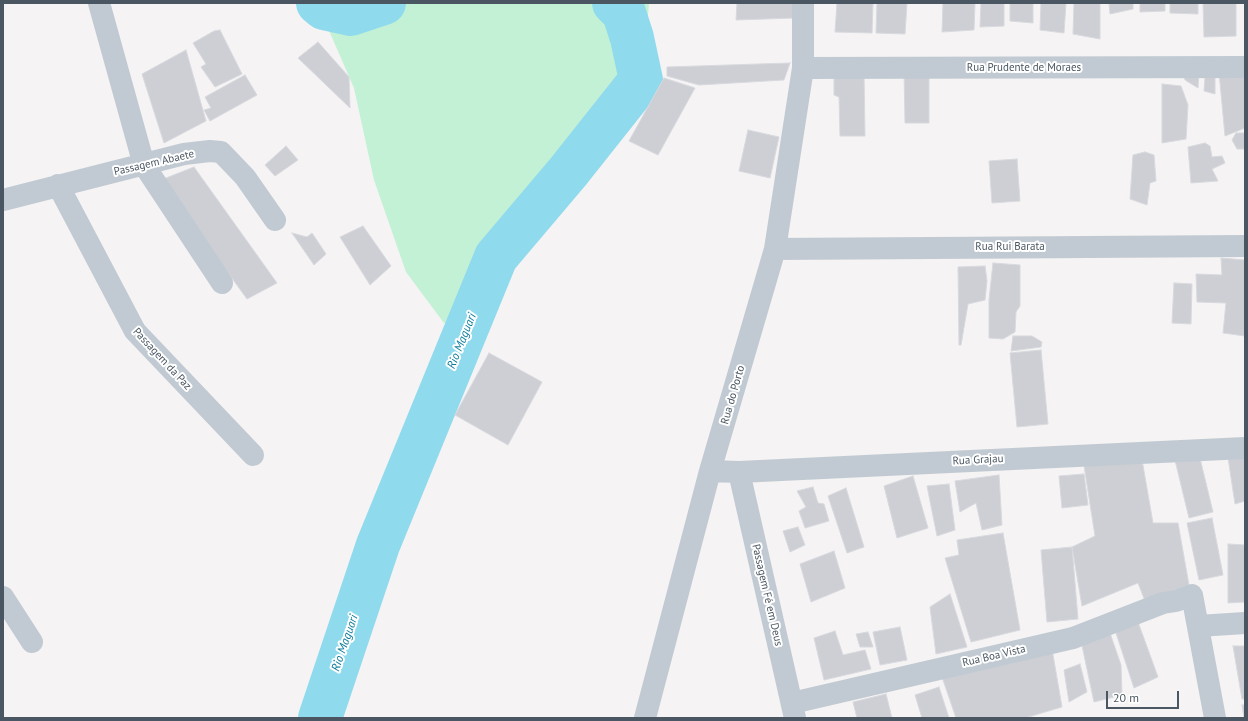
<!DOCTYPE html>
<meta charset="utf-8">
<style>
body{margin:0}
#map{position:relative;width:1248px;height:721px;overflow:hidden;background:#f5f3f3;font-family:"PT Sans",sans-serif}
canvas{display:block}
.frame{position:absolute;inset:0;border:4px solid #4a5661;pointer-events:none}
.scale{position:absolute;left:1106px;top:691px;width:73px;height:18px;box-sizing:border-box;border:2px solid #4a5661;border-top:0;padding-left:5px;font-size:12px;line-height:14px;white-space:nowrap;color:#4a5661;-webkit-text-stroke:3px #fff;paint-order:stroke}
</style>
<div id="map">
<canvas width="1248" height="721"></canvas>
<div class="frame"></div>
<div class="scale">20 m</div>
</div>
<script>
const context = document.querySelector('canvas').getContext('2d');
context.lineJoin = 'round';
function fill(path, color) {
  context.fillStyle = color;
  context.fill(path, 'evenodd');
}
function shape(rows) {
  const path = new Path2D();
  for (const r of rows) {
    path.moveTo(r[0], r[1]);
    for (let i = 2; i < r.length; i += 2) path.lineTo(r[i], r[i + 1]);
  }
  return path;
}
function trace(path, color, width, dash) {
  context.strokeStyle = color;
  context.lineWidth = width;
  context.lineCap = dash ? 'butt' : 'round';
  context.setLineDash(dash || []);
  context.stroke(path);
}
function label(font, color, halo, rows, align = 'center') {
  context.font = font + ' "PT Sans",sans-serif';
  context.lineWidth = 4;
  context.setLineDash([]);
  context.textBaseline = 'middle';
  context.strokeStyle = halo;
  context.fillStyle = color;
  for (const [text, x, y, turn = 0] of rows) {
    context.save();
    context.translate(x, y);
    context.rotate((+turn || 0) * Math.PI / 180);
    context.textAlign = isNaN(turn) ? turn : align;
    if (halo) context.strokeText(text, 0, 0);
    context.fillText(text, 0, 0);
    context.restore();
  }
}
const green = shape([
 [317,3,649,3,648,15,628,83,577,170,481,316,444,323,406,272,374,180,354,88]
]);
const river = shape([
 [318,3,324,8,351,14,384,3],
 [320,718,378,545,496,257,568,172,641,80,632,38,624,13,614,3]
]);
const building = shape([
 [737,3,794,3,794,18,736,20,737,3],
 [837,3,873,3,872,33,835,32,837,3],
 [877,3,907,3,905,34,876,33,877,3],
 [943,3,975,3,974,30,942,32,943,3],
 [981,3,1004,3,1004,26,980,27,981,3],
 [1010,3,1033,3,1033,23,1010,21,1010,3],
 [1041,3,1066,3,1064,33,1040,30,1041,3],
 [1074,3,1100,3,1100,39,1073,34,1074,3],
 [1109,3,1133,3,1133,9,1110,14,1109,3],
 [1140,3,1165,3,1165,11,1140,12,1140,3],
 [1170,3,1198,3,1198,14,1170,13,1170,3],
 [1203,3,1236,3,1236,36,1204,37,1203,3],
 [220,30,242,74,215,87,201,67,206,64,193,43,214,31,220,30],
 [318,42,349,77,350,108,298,58,318,42],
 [186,50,206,121,164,143,142,74,186,50],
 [790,63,784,80,699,85,667,76,667,67,790,63],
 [1189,69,1215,74,1215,94,1204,91,1205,76,1199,73,1198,88,1185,80,1183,73,1189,69],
 [904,71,929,71,929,123,905,123,904,71],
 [1219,72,1245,76,1245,128,1225,136,1219,72],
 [864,74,865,136,840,136,839,97,834,95,834,75,864,74],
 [245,75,257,95,210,121,204,110,211,108,205,97,245,75],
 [664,78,695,88,658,155,629,141,664,78],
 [1162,84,1181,86,1188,105,1186,139,1162,143,1162,84],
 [748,130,779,137,770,178,739,171,748,130],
 [1236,133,1245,133,1245,149,1237,149,1232,140,1236,133],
 [1205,143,1210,146,1212,157,1222,156,1225,163,1212,169,1218,181,1191,183,1188,147,1205,143],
 [286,146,298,160,275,176,265,165,286,146],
 [1145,152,1154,155,1156,181,1150,183,1147,205,1130,199,1133,155,1145,152],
 [1017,159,1020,201,992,203,989,161,1017,159],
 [194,167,277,283,247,299,161,180,194,167],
 [363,226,391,266,370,285,340,237,363,226],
 [292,233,307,237,312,233,326,254,314,265,292,233],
 [1221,258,1245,260,1245,336,1223,333,1226,303,1197,302,1196,274,1222,275,1221,258],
 [993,263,1020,265,1020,306,1016,312,1015,332,1003,339,989,338,989,300,993,263],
 [985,266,987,281,985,300,968,304,961,345,959,345,958,267,985,266],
 [1174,283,1192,284,1191,324,1172,323,1174,283],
 [1013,336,1032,336,1042,342,1041,347,1011,351,1013,336],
 [1041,350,1048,424,1017,427,1010,353,1041,350],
 [489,353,542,382,508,445,455,415,489,353],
 [1245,449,1245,501,1235,504,1227,451,1245,449],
 [1198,450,1213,512,1189,518,1174,456,1198,450],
 [1141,454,1153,523,1178,523,1189,585,1145,601,1138,583,1082,606,1072,547,1095,536,1083,459,1141,454],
 [1084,474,1088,505,1062,508,1059,476,1084,474],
 [999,475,1002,525,982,530,976,503,960,512,955,481,999,475],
 [913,476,928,528,897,538,884,486,913,476],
 [949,484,955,530,937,536,927,486,949,484],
 [813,487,818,503,824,504,829,521,805,528,799,511,806,507,797,491,813,487],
 [846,488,864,547,847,553,828,496,846,488],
 [1212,518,1223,575,1199,580,1187,523,1212,518],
 [798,527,805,545,790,552,783,531,798,527],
 [1003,533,1020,630,971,642,945,558,959,555,957,540,1003,533],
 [1228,544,1245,545,1245,602,1228,603,1228,544],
 [1072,547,1078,619,1047,622,1041,550,1072,547],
 [834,551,845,588,811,602,800,564,834,551],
 [950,594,967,647,936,654,930,607,950,594],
 [1138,622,1158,677,1134,688,1115,630,1138,622],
 [900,627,907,660,880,665,873,632,900,627],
 [1109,630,1121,665,1122,695,1094,702,1081,641,1109,630],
 [835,631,843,655,865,650,871,669,824,680,814,638,835,631],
 [868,632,873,647,860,647,856,634,868,632],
 [1233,646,1245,646,1245,699,1242,699,1233,646],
 [1052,649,1062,707,1025,718,956,718,942,677,1052,649],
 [1080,664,1087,692,1069,702,1064,670,1080,664],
 [939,687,949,718,922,718,915,695,939,687],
 [886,694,892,718,857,718,853,702,886,694],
 [1242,705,1245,705,1245,718,1244,718,1242,705]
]);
const street = shape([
 [99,3,144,165,222,283],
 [803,68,1245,67],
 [58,185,135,331,253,455],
 [3,200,184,154,210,151,221,152,245,177,275,220],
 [775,249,1245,246],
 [710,471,739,472,1245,448],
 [739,472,795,718],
 [3,597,32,642],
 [1198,626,1245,623],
 [792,703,1073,638,1163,603,1176,601,1192,595,1215,718],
 [645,718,710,471,775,249,803,68,803,3]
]);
const streetNames = [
 ["Rua Prudente de Moraes",1024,68],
 ["Passagem Abaete",154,163,-13],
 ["Rua Rui Barata",1010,247],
 ["Passagem da Paz",162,359,47],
 ["Rua do Porto",733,395,-74],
 ["Rua Grajau",978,460,-3],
 ["Passagem Fé em Deus",767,595,77],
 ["Rua Boa Vista",994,656,-13]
];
const waterNames = [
 ["Rio Maguari",462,341,-68],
 ["Rio Maguari",345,643,-71]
];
fill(green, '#c3f1d5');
trace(river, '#90daee', 44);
fill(building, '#cdcfd5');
trace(building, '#d7d9de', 1);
trace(street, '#c1cad2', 22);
label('11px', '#4a5661', '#fff', streetNames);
label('italic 12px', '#0c7c9b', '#fff', waterNames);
</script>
